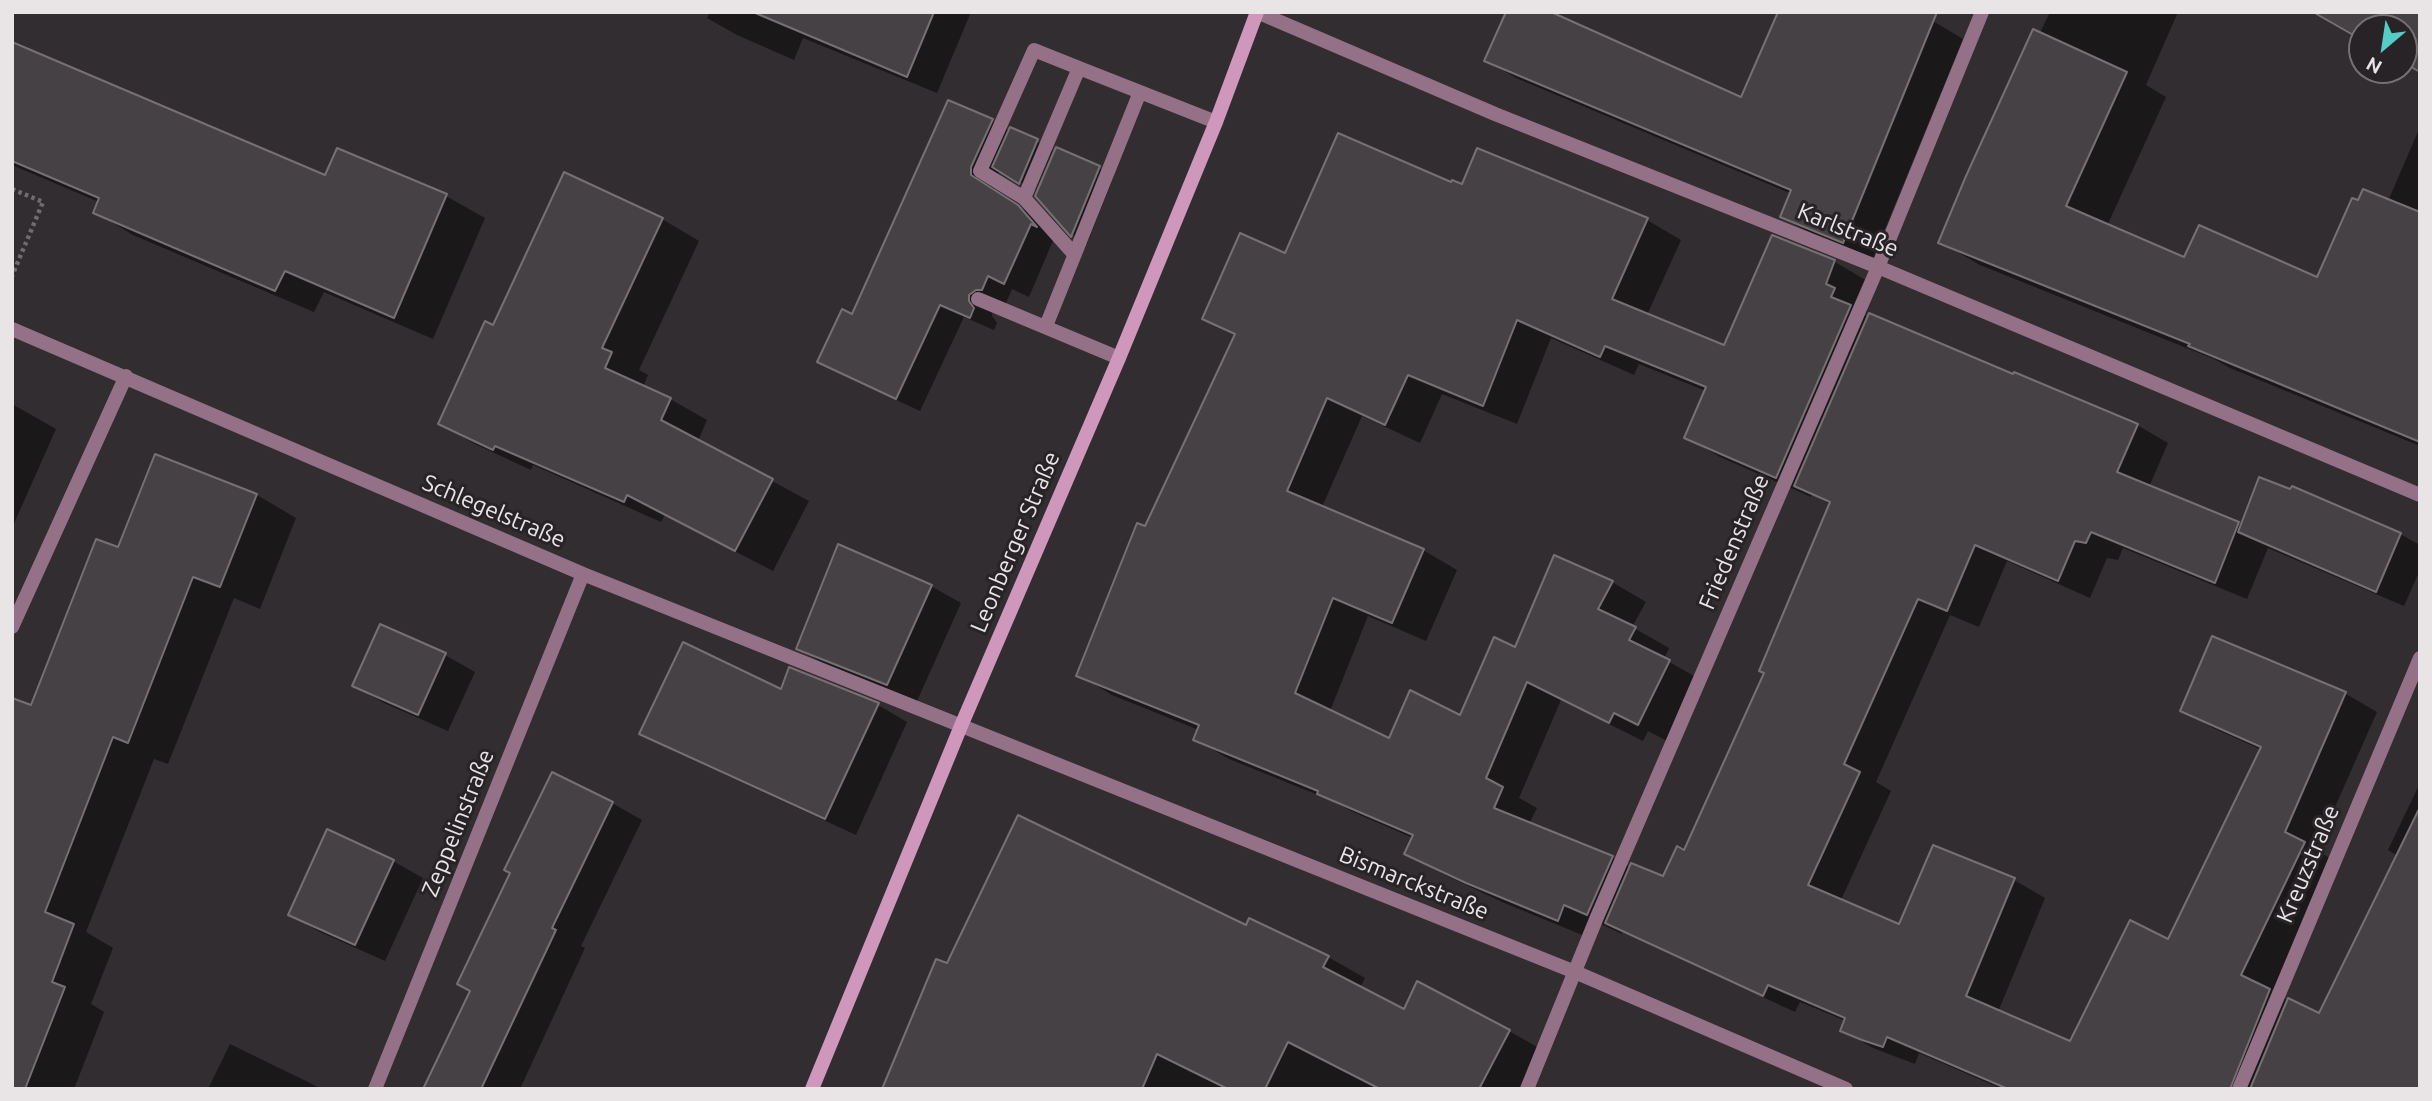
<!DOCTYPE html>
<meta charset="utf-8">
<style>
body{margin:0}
#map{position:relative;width:2432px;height:1101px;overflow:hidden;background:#322d30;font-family:Ubuntu,sans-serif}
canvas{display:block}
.frame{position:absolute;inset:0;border:14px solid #e9e5e7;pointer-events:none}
.north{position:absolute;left:2348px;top:14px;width:70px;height:70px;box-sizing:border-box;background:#282326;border:2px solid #757173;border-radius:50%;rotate:209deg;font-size:19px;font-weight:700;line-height:28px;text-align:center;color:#e9e5e7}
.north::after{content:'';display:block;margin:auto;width:24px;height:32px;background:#55cdc6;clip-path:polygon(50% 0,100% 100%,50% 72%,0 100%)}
</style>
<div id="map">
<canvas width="2432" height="1101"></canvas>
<div class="frame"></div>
<div class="north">N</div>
</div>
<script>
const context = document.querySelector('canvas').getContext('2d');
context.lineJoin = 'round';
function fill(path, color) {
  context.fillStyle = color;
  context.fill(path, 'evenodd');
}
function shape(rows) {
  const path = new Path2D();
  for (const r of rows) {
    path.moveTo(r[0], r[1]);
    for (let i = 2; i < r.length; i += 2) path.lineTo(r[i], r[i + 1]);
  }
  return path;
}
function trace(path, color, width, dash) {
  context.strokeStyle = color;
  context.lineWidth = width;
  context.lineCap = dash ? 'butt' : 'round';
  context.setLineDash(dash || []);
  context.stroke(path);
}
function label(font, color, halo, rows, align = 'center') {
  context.font = font + ' Ubuntu,sans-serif';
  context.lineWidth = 6;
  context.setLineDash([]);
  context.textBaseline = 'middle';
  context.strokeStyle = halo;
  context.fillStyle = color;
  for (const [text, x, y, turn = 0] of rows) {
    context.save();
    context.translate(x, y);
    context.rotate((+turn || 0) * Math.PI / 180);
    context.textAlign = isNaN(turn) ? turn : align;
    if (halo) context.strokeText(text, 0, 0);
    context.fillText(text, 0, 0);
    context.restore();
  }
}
const shadow = shape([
 [710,12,971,12,937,93,803,38,794,60,737,35,707,18],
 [2050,12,2178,12,2146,85,2166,97,2107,226,2185,259,2317,279,2388,201,2420,127,2420,446,2230,368,2214,359,1980,265,1940,242],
 [1933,21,1963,39,1873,258,1812,234,1782,217,1792,194,1516,78,1486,60,1742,100],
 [12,44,326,177,338,150,446,196,485,218,433,339,324,292,314,312,133,235,95,212,99,202,12,165],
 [992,121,1010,131,1011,129,1053,150,1035,191,1000,170,995,181,995,191,1042,221,1055,236,1029,297,1012,289,1006,303,1001,302,993,308,992,316,997,323,994,330,964,317,920,411,843,375,820,362],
 [1099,168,1114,176,1087,244,1073,235,1037,196],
 [1452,184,1647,220,1681,240,1647,315,1725,347,1773,237,1835,262,1869,282,1859,304,1868,310,1865,316,2137,425,2168,443,2149,487,2242,526,2400,534,2420,545,2420,570,2404,606,2268,548,2247,599,2123,548,2118,560,2107,558,2090,598,2007,561,1979,627,1950,615,1876,782,1891,791,1841,900,1900,926,2014,880,2045,898,1998,1012,2071,1043,2168,941,2262,750,2213,728,2182,710,2213,638,2346,694,2377,712,2316,850,2333,860,2272,992,2320,1016,2398,856,2388,850,2420,783,2420,1077,2414,1089,2002,1089,1919,1053,1915,1064,1873,1048,1842,1030,1846,1021,1800,1002,1795,1012,1622,932,1622,934,1599,923,1592,939,1502,902,1441,873,1407,853,1413,838,1353,812,1333,801,1229,759,1195,739,1199,730,1112,695,1079,675,1236,336,1204,318,1286,256],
 [1551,338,1634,375,1639,364,1706,391,1686,437,1720,457,1811,497,1812,494,1831,505,1766,673,1685,852,1664,878,1631,868,1612,857,1529,824,1537,808,1519,798,1561,700,1643,741,1648,731,1673,744,1703,681,1664,659,1669,648,1632,627,1646,602,1612,582,1516,649,1461,717,1390,740,1330,711,1368,616,1426,641,1457,570,1423,550,1322,507,1362,416,1420,443,1442,394,1517,424],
 [662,219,699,241,639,370,648,375,643,387,670,399,707,420,698,441,809,501,773,571,665,515,661,522,533,465,531,470,477,445,440,424,494,327],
 [12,404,56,429,12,528],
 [156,456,257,495,296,518,260,609,234,598,168,764,154,759,86,932,113,948,91,1004,104,1012,74,1089,12,1089,32,708,120,549],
 [839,546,931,586,961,603,917,701,828,666,799,649],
 [381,626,445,655,475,672,448,731,384,703,354,686],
 [781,692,878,705,907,722,856,835,671,750,641,733],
 [612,803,642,820,581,946,585,948,520,1089,425,1089],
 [393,861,423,878,385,961,320,932,290,915],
 [1247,927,1328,957,1365,978,1360,988,1404,1011,1509,1031,1546,1052,1527,1089,884,1089,948,965],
 [230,1044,310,1083,321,1089,208,1089]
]);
const building = shape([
 [753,12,934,12,907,77,753,12],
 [1506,12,1551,12,1741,97,1778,12,1937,12,1843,243,1780,217,1791,190,1484,61,1506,12],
 [2313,12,2420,12,2420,72,2404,63,2404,28,2362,28,2362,40,2313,12],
 [2033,29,2127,72,2066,206,2184,257,2199,225,2317,277,2352,198,2358,200,2363,189,2420,212,2420,442,2188,346,2190,344,1938,243,1966,176,2033,29],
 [12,42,325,175,337,148,447,194,394,318,285,271,275,291,93,213,99,198,12,161,12,42],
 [948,100,993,119,971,167,971,175,1018,205,1037,227,1031,224,1004,284,988,276,982,290,976,290,969,295,969,301,974,308,970,318,940,305,896,399,817,362,842,309,852,314,948,100],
 [1010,127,1038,139,1019,184,992,167,1010,127],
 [1338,133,1451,182,1452,180,1462,184,1477,148,1648,218,1612,299,1724,345,1772,235,1835,260,1826,284,1835,288,1831,297,1851,305,1776,478,1684,438,1706,387,1605,346,1600,357,1517,320,1483,406,1408,375,1385,425,1327,398,1287,491,1424,549,1392,623,1333,598,1295,693,1389,738,1410,690,1460,715,1494,637,1515,647,1554,555,1613,581,1598,609,1636,627,1629,640,1670,660,1638,725,1614,713,1609,723,1527,682,1486,778,1503,787,1494,808,1613,856,1587,915,1564,905,1558,921,1466,883,1404,854,1413,835,1317,794,1318,791,1193,740,1199,725,1076,676,1137,523,1145,526,1235,334,1202,319,1240,233,1285,253,1338,133],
 [1056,147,1100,166,1071,237,1035,196,1056,147],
 [564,172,663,218,602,348,612,352,605,368,671,398,661,420,773,479,735,551,627,495,624,502,495,446,493,450,438,424,485,321,493,325,564,172],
 [1869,313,2013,374,2014,372,2138,424,2117,472,2239,522,2215,583,2091,532,2086,543,2075,541,2058,581,1975,545,1947,611,1918,599,1844,764,1860,772,1808,885,1899,924,1933,845,2015,878,1966,996,2070,1041,2130,920,2168,939,2261,747,2180,711,2212,636,2346,692,2285,832,2305,842,2241,975,2270,989,2230,1089,2008,1089,1887,1037,1883,1047,1862,1040,1840,1031,1845,1018,1768,985,1763,996,1605,923,1631,863,1663,876,1677,846,1684,850,1764,673,1759,671,1830,502,1794,486,1869,313],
 [155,454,257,494,220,587,193,577,128,743,113,737,45,912,74,924,52,982,65,987,25,1089,12,1089,12,698,31,705,96,539,118,547,155,454],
 [2259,477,2290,489,2292,486,2401,533,2376,592,2238,532,2259,477],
 [838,544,932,585,887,685,796,649,838,544],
 [380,624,446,653,418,715,352,686,380,624],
 [683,642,781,689,789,667,879,703,825,819,639,734,683,642],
 [552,772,613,802,552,928,556,930,481,1089,423,1089,470,991,457,984,510,873,504,870,552,772],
 [2420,807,2420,1089,2250,1089,2288,998,2319,1013,2420,807],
 [1018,815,1246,925,1249,918,1329,956,1323,967,1404,1009,1417,981,1510,1030,1479,1089,1380,1089,1288,1042,1265,1089,1228,1089,1157,1054,1142,1089,882,1089,936,959,947,963,1018,815],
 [327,829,394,860,355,945,288,915,327,829]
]);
const path = shape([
 [12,189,43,202,12,276]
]);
const lane = shape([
 [1024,198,980,171,1034,50,1079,68],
 [1074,254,1024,198,1079,68,1140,92],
 [978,299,1119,358],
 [1046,326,1140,92,1216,122]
]);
const street = shape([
 [1257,12,1495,114,1878,267,2420,495],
 [12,329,583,574,1575,972,1846,1089],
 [12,627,126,376],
 [375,1089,583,574],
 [1527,1089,1597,917,1878,267,1982,12],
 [2239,1089,2420,658]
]);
const secondary = shape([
 [812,1089,961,726,1119,358,1216,122,1257,12]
]);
const streetNames = [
 ["Karlstraße",1848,230,22],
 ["Schlegelstraße",494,511,23],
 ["Leonberger Straße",1015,542,-67],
 ["Friedenstraße",1734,542,-67],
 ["Zeppelinstraße",458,823,-68],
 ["Kreuzstraße",2308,864,-67],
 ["Bismarckstraße",1414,883,22]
];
fill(shadow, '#0007');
fill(building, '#464144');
trace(building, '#767074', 2);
trace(path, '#706b6e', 4.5, [3.5, 3.5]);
trace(lane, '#957188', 14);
trace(street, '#957188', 14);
trace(secondary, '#cf97bc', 14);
label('23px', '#e9e5e7', '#282326', streetNames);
</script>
